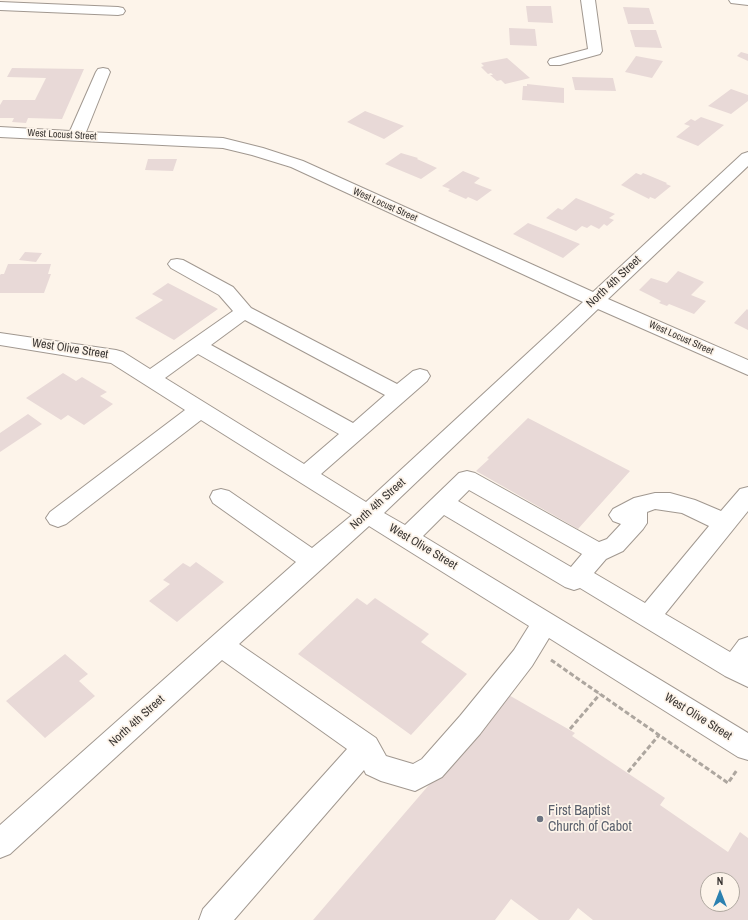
<!DOCTYPE html>
<style>
body{margin:0}
#map{position:relative;width:748px;height:920px;overflow:hidden;background:#fdf4ea;font-family:"Archivo Narrow",sans-serif}
canvas{display:block}
.north{position:absolute;left:700px;top:872px;width:40px;height:40px;box-sizing:border-box;background:#fdf4ea;border:1px solid #afa8a0;border-radius:50%;rotate:0deg;font-size:11px;font-weight:700;line-height:16px;text-align:center;color:#393532}
.north::after{content:'';display:block;margin:auto;width:14px;height:18px;background:#2c81b0;clip-path:polygon(50% 0,100% 100%,50% 72%,0 100%)}
</style>
<div id="map">
<canvas width="748" height="920"></canvas>
<div class="north">N</div>
</div>
<script>
const context = document.querySelector('canvas').getContext('2d');
context.lineJoin = 'round';
function fill(path, color) {
  context.fillStyle = color;
  context.fill(path, 'evenodd');
}
function shape(rows) {
  const path = new Path2D();
  for (const r of rows) {
    path.moveTo(r[0], r[1]);
    for (let i = 2; i < r.length; i += 2) path.lineTo(r[i], r[i + 1]);
  }
  return path;
}
function trace(path, color, width, dash) {
  context.strokeStyle = color;
  context.lineWidth = width;
  context.lineCap = dash ? 'butt' : 'round';
  context.setLineDash(dash || []);
  context.stroke(path);
}
function label(font, color, halo, rows, align = 'center') {
  context.font = font + ' "Archivo Narrow",sans-serif';
  context.lineWidth = 3.5;
  context.setLineDash([]);
  context.textBaseline = 'middle';
  context.strokeStyle = halo;
  context.fillStyle = color;
  for (const [text, x, y, turn = 0] of rows) {
    context.save();
    context.translate(x, y);
    context.rotate((+turn || 0) * Math.PI / 180);
    context.textAlign = isNaN(turn) ? turn : align;
    if (halo) context.strokeText(text, 0, 0);
    context.fillText(text, 0, 0);
    context.restore();
  }
}
const building = shape([
 [526,6,551,6,553,23,528,22],
 [623,7,649,8,654,24,628,24],
 [509,28,535,29,537,46,510,45],
 [630,30,656,30,662,48,635,47],
 [741,52,748,54,748,61,737,56],
 [636,56,663,61,652,78,625,72],
 [507,58,530,78,505,84,501,80,497,81,490,75,493,75,491,73,488,74,481,67,484,66,481,63],
 [12,68,84,69,62,119,28,118,26,123,12,122,14,118,0,118,0,105,3,100,35,100,46,78,7,77],
 [572,77,613,78,616,91,575,90],
 [527,84,564,88,564,103,522,100,523,86,527,86],
 [731,89,748,95,748,101,731,114,708,106],
 [365,111,404,126,384,139,347,122],
 [701,117,724,125,698,146,676,137,690,126,684,124,691,119,695,121],
 [401,153,418,158,417,159,437,168,421,179,385,164],
 [148,159,177,159,173,171,145,170],
 [463,171,480,178,474,183,492,190,477,201,468,197,466,199,448,191,450,189,442,186],
 [636,173,641,175,643,173,667,183,666,184,671,186,655,199,650,197,649,199,621,185],
 [576,198,615,214,609,218,614,220,607,226,604,224,599,229,591,225,587,228,582,226,576,231,546,218,558,208,562,210],
 [528,223,551,232,580,244,563,258,513,234],
 [25,252,42,253,36,262,19,260],
 [8,264,51,264,48,274,51,274,44,293,0,293,0,275,1,274,4,274],
 [678,271,704,282,691,295,706,301,694,314,669,304,667,306,659,303,661,301,639,290,651,278,667,283],
 [168,283,218,309,174,340,135,318,163,300,152,294],
 [747,309,748,310,748,330,734,323],
 [63,373,76,381,82,377,107,392,100,396,113,404,84,425,68,415,61,420,26,398],
 [28,414,42,424,0,452,0,433],
 [528,418,630,471,578,529,476,471,489,459,487,458],
 [196,562,224,582,177,622,149,601,170,584,163,580,183,563,190,567],
 [357,598,367,605,375,598,429,634,421,642,467,674,411,735,298,654],
 [65,654,88,674,79,681,95,696,45,738,6,701],
 [507,694,575,733,572,736,665,798,660,805,728,852,740,832,748,838,748,920,593,920,578,908,569,920,539,920,511,899,495,920,313,920],
 [708,880,732,880,732,904,708,904]
]);
const path = shape([
 [551,660,728,783,737,770],
 [570,729,600,694],
 [628,772,659,735]
]);
const minor = shape([
 [581,0,595,0,602,51,600,54,560,65,550,65,548,62,550,59,588,49,581,0],
 [729,0,748,0,748,5,731,3,729,0],
 [0,2,118,7,123,8,125,11,123,14,118,15,0,10,0,2],
 [103,68,108,69,110,72,86,132,223,138,263,148,303,161,593,292,742,154,748,152,748,166,608,299,748,360,748,375,598,309,384,513,405,525,459,473,467,471,475,473,599,542,607,539,621,524,613,521,609,515,613,509,634,498,655,493,670,493,695,500,721,511,740,489,748,487,748,511,665,614,730,652,739,640,748,637,748,687,725,676,580,588,574,590,565,587,444,515,423,536,748,733,748,760,738,757,549,638,532,666,480,734,442,777,415,791,381,781,366,774,364,770,234,920,199,920,203,909,347,749,222,660,10,854,0,858,0,825,296,562,213,503,210,497,213,491,221,489,229,491,312,548,352,515,201,420,66,524,58,527,50,524,46,518,50,512,185,410,111,363,0,345,0,333,116,350,123,352,150,369,233,311,219,295,171,268,168,264,171,260,177,259,183,260,233,287,251,308,397,384,413,371,420,369,427,371,430,376,427,381,321,474,366,502,583,302,291,167,252,155,223,148,0,137,0,127,70,131,96,72,98,69,103,68],
 [245,320,385,395,353,423,211,345,245,320],
 [198,354,339,434,304,464,165,378,198,354],
 [469,490,582,554,571,567,458,501,469,490],
 [655,509,682,513,709,526,645,603,594,573,606,559,623,551,643,529,647,523,647,512,655,509],
 [369,526,529,626,514,650,460,716,422,759,413,764,386,756,376,738,239,644,369,526]
]);
const markers = [
 [540,819,4,"#6b7280"]
];
const farStreetnames = [
 ["West Locust Street",62,135,3],
 ["West Locust Street",385,205,24],
 ["West Locust Street",681,338,24]
];
const streetNames = [
 ["North 4th Street",614,282,-43],
 ["West Olive Street",70,349,9],
 ["North 4th Street",378,504,-42],
 ["West Olive Street",423,547,31],
 ["West Olive Street",698,717,32],
 ["North 4th Street",137,721,-42]
];
const nearWorshipnames = [
 ["First Baptist",548,811],
 ["Church of Cabot",548,827]
];
fill(building, '#e8d9d7');
trace(minor, '#a19890', 2);
trace(path, '#ada69f', 3, [5, 2.5]);
fill(minor, '#fff');
for (const [x, y, r, color] of markers) {
  const dot = new Path2D();
  dot.arc(x, y, r, 0, 2 * Math.PI);
  context.fillStyle = color;
  context.fill(dot);
  trace(dot, '#fdf4ea', 1.5);
}
label('10px', '#393532', '#fdf4ea', farStreetnames);
label('12px', '#393532', '#fdf4ea', streetNames);
label('14px', '#5b616d', '#fdf4ea', nearWorshipnames, 'left');
</script>
